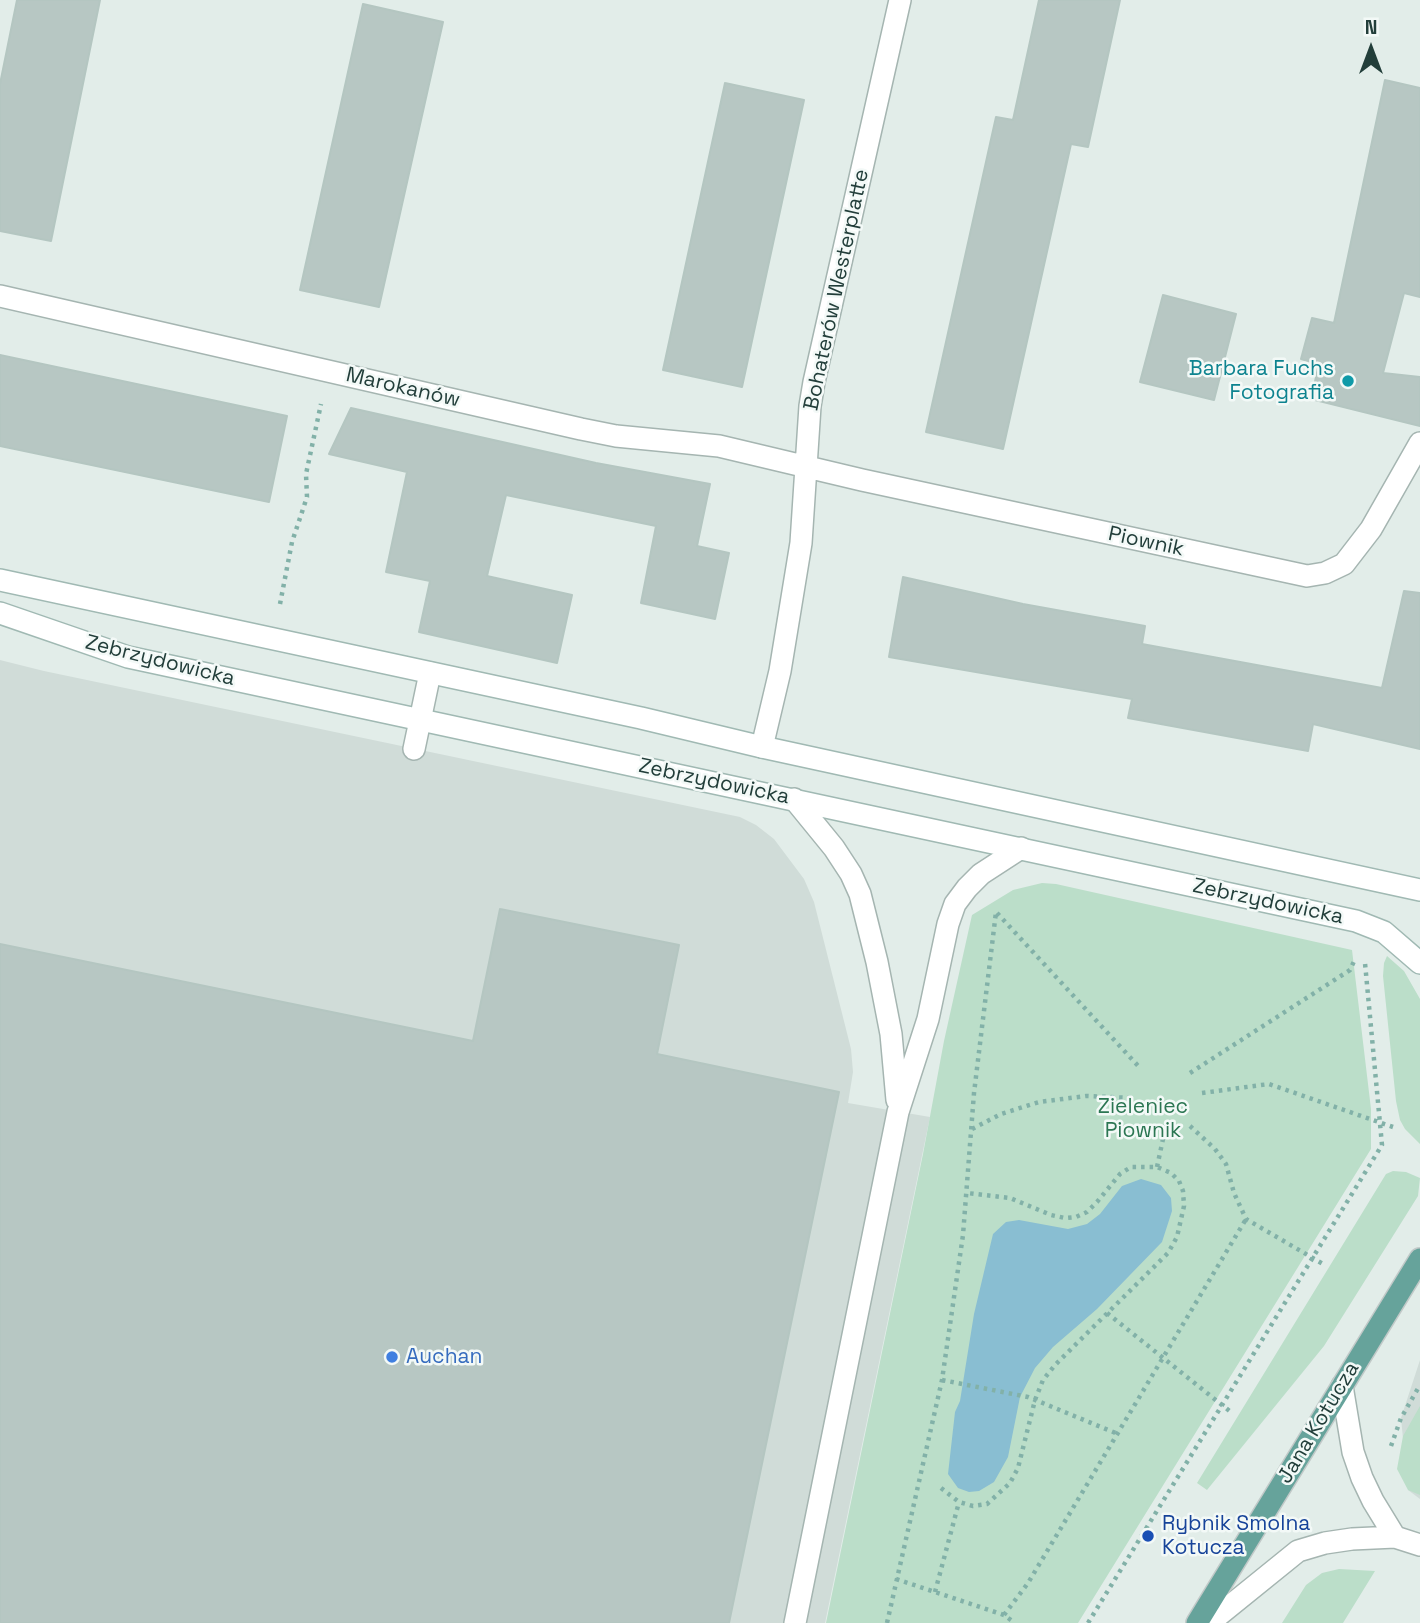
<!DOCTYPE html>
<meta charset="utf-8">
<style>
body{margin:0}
#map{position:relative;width:1420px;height:1623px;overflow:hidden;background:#e2ede9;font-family:"Space Grotesk",sans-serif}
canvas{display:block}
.north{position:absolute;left:1336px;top:14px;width:70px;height:70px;-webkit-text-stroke:5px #f3f9f7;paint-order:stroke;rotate:0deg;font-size:19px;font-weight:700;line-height:28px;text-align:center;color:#223e3a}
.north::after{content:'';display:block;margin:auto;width:24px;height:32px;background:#223e3a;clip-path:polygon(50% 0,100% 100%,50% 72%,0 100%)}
</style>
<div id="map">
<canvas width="1420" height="1623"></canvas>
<div class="north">N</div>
</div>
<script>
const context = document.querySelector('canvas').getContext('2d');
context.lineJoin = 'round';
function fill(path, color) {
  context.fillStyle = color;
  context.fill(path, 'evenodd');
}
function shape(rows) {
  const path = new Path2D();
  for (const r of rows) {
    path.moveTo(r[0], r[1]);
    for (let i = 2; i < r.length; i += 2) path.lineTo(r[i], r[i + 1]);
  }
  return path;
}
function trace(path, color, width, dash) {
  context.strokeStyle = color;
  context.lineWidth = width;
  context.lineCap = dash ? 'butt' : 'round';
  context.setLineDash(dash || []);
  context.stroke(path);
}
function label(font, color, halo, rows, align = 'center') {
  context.font = font + ' "Space Grotesk",sans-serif';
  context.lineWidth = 5;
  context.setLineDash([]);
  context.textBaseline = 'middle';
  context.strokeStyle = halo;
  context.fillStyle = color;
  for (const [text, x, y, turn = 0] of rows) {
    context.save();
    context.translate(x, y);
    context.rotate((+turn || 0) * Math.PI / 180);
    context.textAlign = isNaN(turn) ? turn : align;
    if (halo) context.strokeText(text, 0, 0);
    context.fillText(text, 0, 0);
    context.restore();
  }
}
const built = shape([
 [0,660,44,671,740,817,756,825,774,839,804,879,814,902,851,1049,853,1072,848,1103,930,1117,825,1623,0,1623],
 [1420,1360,1420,1499,1408,1490,1401,1418]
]);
const green = shape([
 [1042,883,1056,884,1352,950,1371,1109,1371,1149,1078,1623,826,1623,923,1154,944,1041,972,915,1013,890],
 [1387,956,1404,971,1420,999,1420,1144,1405,1129,1400,1120,1396,1101,1383,976,1384,963],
 [1393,1171,1406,1172,1420,1178,1418,1196,1324,1346,1207,1490,1197,1483,1386,1174],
 [1420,1406,1420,1495,1408,1490,1397,1469,1403,1436],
 [1339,1569,1375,1571,1343,1623,1282,1623,1306,1585,1322,1573]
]);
const water = shape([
 [1141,1179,1161,1185,1171,1198,1172,1211,1162,1242,1097,1309,1053,1347,1035,1368,1020,1397,1008,1457,994,1482,979,1491,969,1492,958,1488,948,1474,955,1412,960,1401,974,1314,993,1234,1006,1222,1019,1220,1068,1229,1087,1224,1100,1214,1122,1186]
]);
const building = shape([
 [17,0,100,0,51,241,0,231,0,84,17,0],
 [1039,0,1120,0,1088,147,1071,144,1003,449,926,432,996,117,1013,120,1039,0],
 [363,4,443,22,379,307,300,290,363,4],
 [1385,80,1420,88,1420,297,1404,293,1383,373,1420,377,1420,426,1311,399,1319,364,1301,359,1312,318,1334,323,1385,80],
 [725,83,804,100,742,387,663,370,725,83],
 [1163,295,1236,314,1214,400,1140,382,1163,295],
 [0,355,287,416,269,502,0,446,0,355],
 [351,408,596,463,710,484,697,546,729,553,715,619,641,603,656,526,506,495,487,576,572,595,557,663,419,632,430,581,386,572,407,472,329,454,351,408],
 [903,577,1023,604,1145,626,1142,644,1382,688,1404,591,1420,593,1420,749,1313,724,1308,751,1128,718,1132,699,889,657,903,577],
 [500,909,679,945,657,1054,839,1092,729,1623,0,1623,0,944,473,1041,500,909]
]);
const path = shape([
 [280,604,292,542,307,497,306,474,321,404],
 [997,913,1141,1069],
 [1190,1073,1350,970,1355,959],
 [1202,1093,1269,1084,1393,1127],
 [1190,1126,1215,1149,1226,1164,1234,1193,1246,1219,1323,1264],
 [972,1129,1001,1114,1039,1102,1086,1096,1132,1098],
 [1157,1167,1166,1125],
 [1107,1313,1232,1413],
 [942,1380,1028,1397,1118,1434],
 [1391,1446,1401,1418,1420,1385],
 [941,1488,959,1502,973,1506,987,1504,1010,1483,1018,1468,1035,1400,1043,1380,1055,1365,1168,1253,1177,1237,1184,1206,1183,1191,1179,1181,1171,1173,1157,1167,1131,1167,1120,1174,1097,1202,1087,1212,1076,1217,1065,1218,1051,1215,1010,1198,967,1193],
 [896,1579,1004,1615,1015,1623],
 [935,1592,959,1502],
 [1004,1615,1028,1583,1246,1219],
 [887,1623,942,1380,963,1235,974,1093,996,912],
 [1088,1623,1382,1145,1365,963]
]);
const lane = shape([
 [414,749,430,673],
 [794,799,834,848,851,874,860,894,877,962,891,1034,897,1100],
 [1342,1386,1353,1452,1362,1478,1373,1501,1395,1537],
 [795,1623,898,1112,928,1019,948,924,955,904,967,888,981,874,1021,848],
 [1209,1623,1298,1551,1325,1543,1352,1539,1395,1537,1420,1545]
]);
const street = shape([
 [0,296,581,429,616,436,719,446,862,480,1307,576,1325,573,1344,564,1371,529,1420,443],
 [762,747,780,671,801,543,810,406,814,382,900,0]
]);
const secondary = shape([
 [0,580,641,718,762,747,1420,890],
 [0,613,128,657,1356,921,1384,932,1420,963]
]);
const primary = shape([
 [1197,1623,1420,1259]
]);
const markers = [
 [1348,381,7,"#0f9aa8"],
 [392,1357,7,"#3f7fe0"],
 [1148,1536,7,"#1a4fb4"]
];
const streetNames = [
 ["Bohaterów Westerplatte",837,290,-78],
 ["Marokanów",403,388,13],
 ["Piownik",1146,542,12],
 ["Zebrzydowicka",160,661,14],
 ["Zebrzydowicka",714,782,12],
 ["Zebrzydowicka",1268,902,12],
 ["Jana Kotucza",1319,1423,-59]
];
const cultureNames = [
 ["Barbara Fuchs",1334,369],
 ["Fotografia",1334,393]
];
const parkNames = [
 ["Zieleniec",1143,1107],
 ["Piownik",1143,1131]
];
const shopNames = [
 ["Auchan",406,1357]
];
const transitNames = [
 ["Rybnik Smolna",1162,1524],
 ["Kotucza",1162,1548]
];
fill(built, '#d0dcd8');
fill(green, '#bbdec9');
fill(water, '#89bed2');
fill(building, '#b7c7c3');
trace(building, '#b4c6c1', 2);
trace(lane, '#a5b5b1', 24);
trace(street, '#a5b5b1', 24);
trace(secondary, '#a0b9b3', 24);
trace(primary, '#c1c9c8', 24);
trace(path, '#82b1a8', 4.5, [3.5, 5]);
trace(lane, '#fff', 21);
trace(street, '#fff', 21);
trace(secondary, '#fff', 21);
trace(primary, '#66a39b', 21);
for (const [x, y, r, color] of markers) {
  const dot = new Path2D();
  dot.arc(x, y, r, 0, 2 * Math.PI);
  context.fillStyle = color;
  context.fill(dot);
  trace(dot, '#f3f9f7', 2.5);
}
label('21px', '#223e3a', '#f3f9f7', streetNames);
label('21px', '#0d838f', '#f3f9f7', cultureNames, 'right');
label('21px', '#2b7652', '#f3f9f7', parkNames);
label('21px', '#366cbe', '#f3f9f7', shopNames, 'left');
label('21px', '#164399', '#f3f9f7', transitNames, 'left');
</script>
